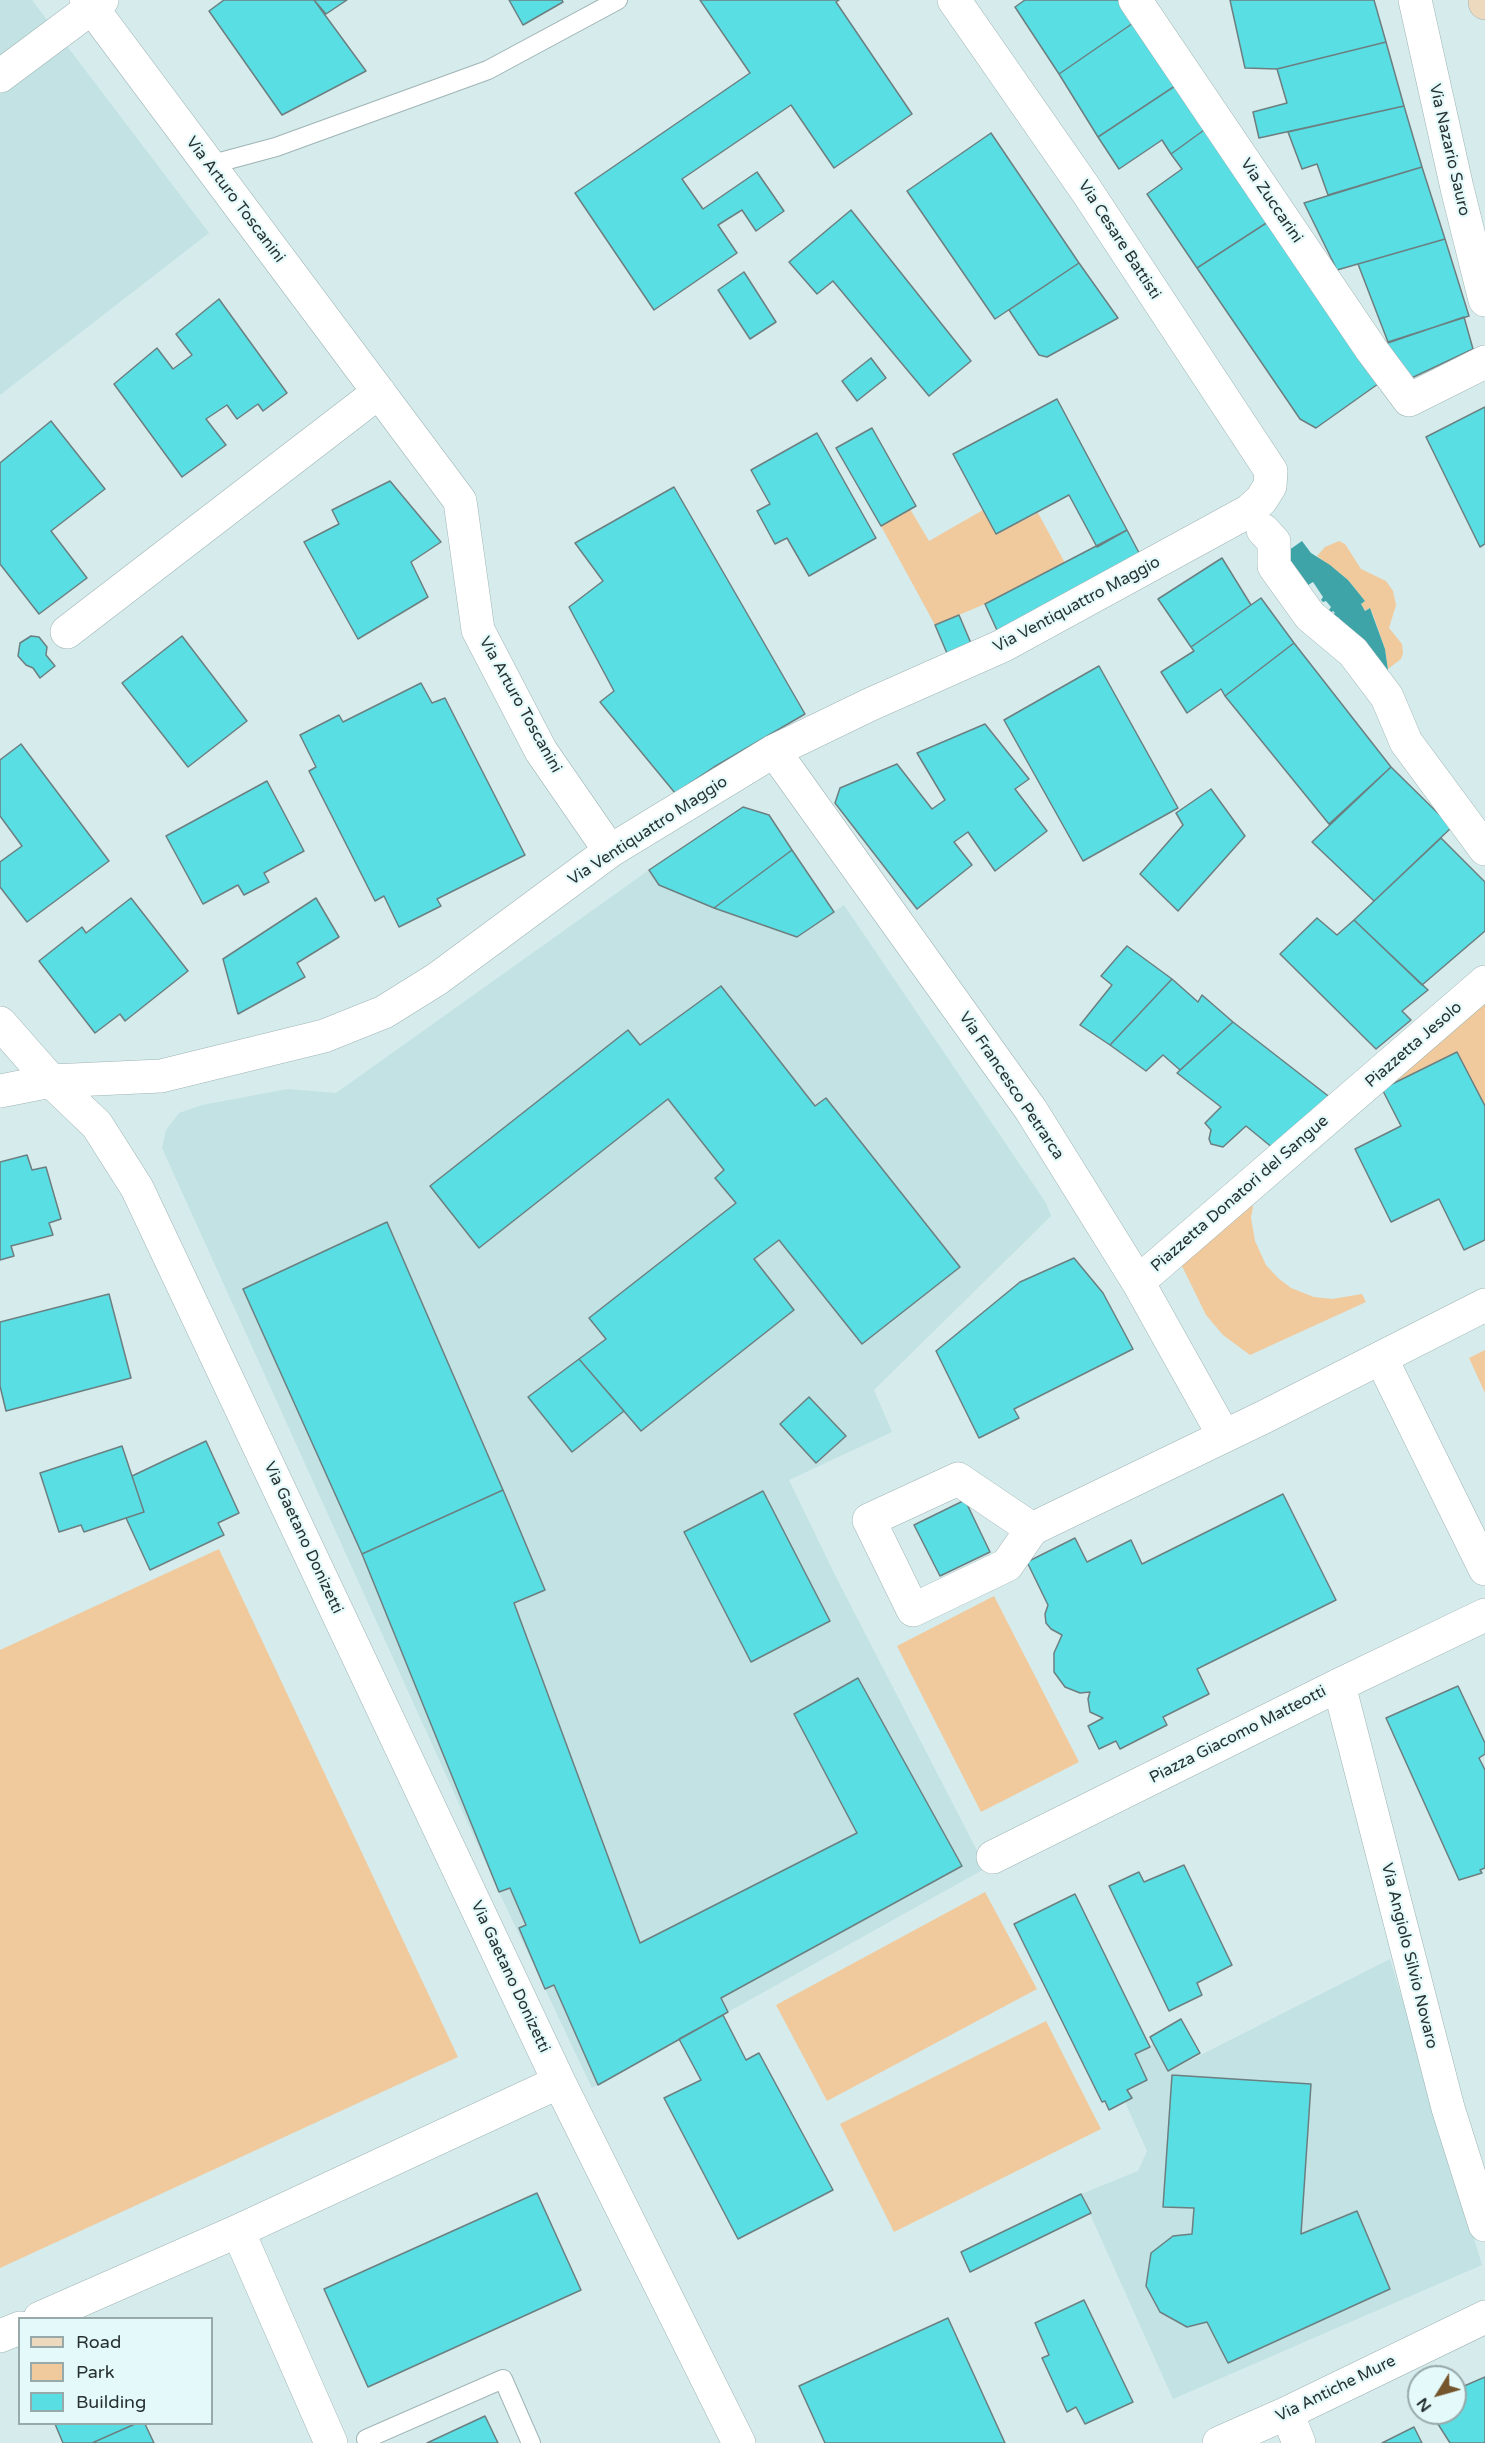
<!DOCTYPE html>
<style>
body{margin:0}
#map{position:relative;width:1485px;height:2443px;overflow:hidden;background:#d6ebec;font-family:"Varela Round",sans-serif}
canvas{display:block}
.legend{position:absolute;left:18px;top:2317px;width:195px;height:108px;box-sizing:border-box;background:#e3f9fa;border:2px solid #98a9aa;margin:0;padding:8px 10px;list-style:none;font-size:18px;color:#283131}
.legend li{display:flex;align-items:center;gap:12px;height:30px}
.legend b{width:30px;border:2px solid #98a9aa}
.north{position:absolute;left:1407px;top:2365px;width:60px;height:60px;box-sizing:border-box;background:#e3f9fa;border:2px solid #98a9aa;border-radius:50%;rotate:233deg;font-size:16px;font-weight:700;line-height:24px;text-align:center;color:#283131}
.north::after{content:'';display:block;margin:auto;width:21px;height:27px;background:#75552b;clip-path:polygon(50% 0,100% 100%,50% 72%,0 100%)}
</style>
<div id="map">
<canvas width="1485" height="2443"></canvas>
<ul class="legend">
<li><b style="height:8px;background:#ecd9be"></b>Road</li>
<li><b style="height:16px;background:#f0ca9c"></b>Park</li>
<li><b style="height:16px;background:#59dee4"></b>Building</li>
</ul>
<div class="north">N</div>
</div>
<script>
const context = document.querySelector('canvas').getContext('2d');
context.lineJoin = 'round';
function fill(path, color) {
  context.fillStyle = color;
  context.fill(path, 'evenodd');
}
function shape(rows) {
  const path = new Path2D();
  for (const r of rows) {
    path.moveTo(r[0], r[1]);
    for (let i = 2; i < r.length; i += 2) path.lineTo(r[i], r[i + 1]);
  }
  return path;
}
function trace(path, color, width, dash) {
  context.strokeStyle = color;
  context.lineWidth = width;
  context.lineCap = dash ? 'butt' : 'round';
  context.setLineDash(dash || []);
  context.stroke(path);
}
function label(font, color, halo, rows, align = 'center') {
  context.font = font + ' "Varela Round",sans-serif';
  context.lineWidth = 4.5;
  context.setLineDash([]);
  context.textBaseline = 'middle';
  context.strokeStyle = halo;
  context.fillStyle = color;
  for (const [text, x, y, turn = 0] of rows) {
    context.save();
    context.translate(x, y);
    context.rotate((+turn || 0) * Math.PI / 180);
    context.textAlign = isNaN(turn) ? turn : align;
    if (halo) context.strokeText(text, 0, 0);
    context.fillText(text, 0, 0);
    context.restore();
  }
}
const built = shape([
 [0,0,32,0,209,233,0,395],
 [649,870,659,885,714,908,796,937,844,905,1046,1203,1051,1216,874,1390,892,1432,789,1480,835,1575,986,1868,592,2088,499,1892,162,1148,166,1130,179,1113,202,1105,288,1089,336,1093],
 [1390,1959,1482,2265,1173,2399,1081,2194,1138,2171,1147,2151,1125,2102,1132,2098,1127,2090,1147,2080,1135,2054,1150,2047,1153,2042,1169,2071]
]);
const green = shape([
 [910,509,929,541,983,510,996,534,1038,513,1065,563,985,604,935,625,881,526],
 [1339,541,1345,544,1361,569,1386,581,1393,591,1396,605,1389,628,1402,644,1403,653,1401,659,1388,669,1385,649,1372,612,1369,608,1365,611,1361,604,1365,601,1348,580,1317,556,1325,547],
 [1485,1001,1485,1106,1382,1089],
 [1245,1205,1253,1206,1251,1218,1255,1241,1266,1265,1278,1278,1291,1288,1314,1297,1332,1299,1362,1294,1366,1302,1250,1355,1223,1335,1206,1315,1181,1264],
 [1485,1350,1485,1393,1469,1358],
 [219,1549,458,2057,0,2268,0,1650],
 [994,1596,1079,1762,981,1812,897,1646],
 [985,1892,1037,1989,827,2101,776,2005],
 [1046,2021,1101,2129,894,2232,840,2124]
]);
const water = shape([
 [1302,541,1311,553,1330,565,1348,580,1365,601,1361,604,1365,611,1370,608,1385,649,1390,684,1338,617,1335,619,1332,615,1335,613,1333,611,1330,613,1329,610,1331,607,1326,601,1323,602,1321,600,1323,597,1313,582,1305,587,1282,555]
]);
const building = shape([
 [224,0,314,0,366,71,282,115,209,11,224,0],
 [314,0,347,0,326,14,314,0],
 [509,0,562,0,563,2,523,25,509,0],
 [700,0,839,0,836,2,912,114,834,168,791,105,682,179,703,209,757,172,784,211,756,231,742,210,718,225,737,253,654,310,575,193,750,73,700,0],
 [1025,0,1126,0,1139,19,1059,74,1015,7,1025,0],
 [1230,0,1374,0,1386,42,1277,69,1245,68,1230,0],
 [1139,19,1181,82,1098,137,1059,74,1139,19],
 [1386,42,1404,106,1259,138,1253,112,1287,103,1277,69,1386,42],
 [1181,82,1211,125,1171,154,1162,140,1119,169,1098,137,1181,82],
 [1404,106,1422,167,1328,195,1317,164,1302,169,1288,132,1404,106],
 [1211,125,1274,218,1197,268,1147,194,1182,169,1171,154,1211,125],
 [991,133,1079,263,995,319,907,191,991,133],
 [1422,167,1445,239,1337,270,1304,203,1422,167],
 [851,210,971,361,929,396,833,281,817,294,789,262,851,210],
 [1274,218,1385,379,1316,428,1300,419,1197,268,1274,218],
 [1445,239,1469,316,1388,342,1358,264,1445,239],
 [1079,263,1118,318,1047,357,1039,355,1009,310,1079,263],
 [744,272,776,322,750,339,718,290,744,272],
 [219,299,287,393,263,411,258,404,237,419,227,405,206,419,226,445,182,477,114,384,157,348,173,369,192,355,176,334,219,299],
 [1464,317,1473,349,1403,382,1376,347,1464,317],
 [871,358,886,378,857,401,842,381,871,358],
 [1057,399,1127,530,1097,547,1069,495,996,534,953,454,1057,399],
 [1485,407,1485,544,1480,547,1426,437,1485,407],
 [51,421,105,489,51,531,87,578,39,614,0,564,0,463,51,421],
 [872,428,916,506,881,526,836,448,872,428],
 [817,433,876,538,809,576,787,538,775,544,757,511,770,504,751,470,817,433],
 [390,481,441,542,411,562,428,597,358,639,304,542,339,524,332,510,390,481],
 [674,487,805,714,714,767,675,793,600,702,614,691,569,607,603,581,575,543,674,487],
 [1127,530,1146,566,1001,639,985,604,1127,530],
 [1222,558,1251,605,1191,647,1158,599,1222,558],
 [1261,598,1294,643,1225,696,1221,689,1187,713,1161,672,1194,651,1191,647,1261,598],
 [959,615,973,648,949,658,935,625,959,615],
 [31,636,39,637,47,647,46,655,55,666,40,678,33,668,26,665,18,656,20,643,31,636],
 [182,636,247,721,188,767,122,683,182,636],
 [1294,643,1391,767,1329,824,1225,696,1294,643],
 [1099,666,1178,808,1083,861,1004,720,1099,666],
 [421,683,432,703,445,698,525,855,437,899,441,906,399,927,384,896,375,901,309,771,316,767,300,735,339,715,343,722,421,683],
 [985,724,1029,779,1015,789,1047,831,995,871,968,832,954,842,972,865,917,909,835,803,840,788,897,764,932,809,945,800,917,753,985,724],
 [21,744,109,861,27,922,0,887,0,862,22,846,0,816,0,760,21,744],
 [1391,767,1452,827,1374,901,1312,842,1391,767],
 [267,781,304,851,264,873,269,882,244,895,238,885,203,904,166,836,267,781],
 [1211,789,1245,836,1178,911,1140,874,1183,825,1176,813,1211,789],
 [743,807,769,815,792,850,714,908,659,885,649,870,743,807],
 [1441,838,1485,882,1485,931,1422,985,1354,920,1441,838],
 [792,850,834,912,797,937,714,908,792,850],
 [131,898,188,971,125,1021,120,1014,95,1033,39,961,82,927,86,933,131,898],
 [316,898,339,937,297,963,305,977,238,1014,223,959,316,898],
 [1317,918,1337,935,1354,920,1428,990,1402,1011,1411,1020,1376,1049,1280,954,1317,918],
 [1127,946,1172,979,1110,1045,1080,1025,1112,985,1101,976,1127,946],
 [1172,979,1198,1002,1202,995,1233,1022,1180,1070,1163,1055,1146,1071,1110,1045,1172,979],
 [721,986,815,1106,826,1098,960,1267,862,1344,779,1240,754,1259,794,1310,641,1431,579,1359,606,1339,589,1318,736,1203,715,1178,724,1170,668,1099,479,1248,430,1186,628,1030,640,1045,721,986],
 [1233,1022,1336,1102,1279,1153,1246,1126,1223,1147,1211,1144,1209,1139,1211,1130,1205,1123,1221,1107,1177,1073,1233,1022],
 [1457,1052,1485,1106,1485,1240,1464,1250,1439,1199,1391,1222,1355,1149,1401,1126,1382,1089,1457,1052],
 [27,1155,32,1170,46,1167,61,1219,49,1223,53,1235,11,1246,14,1256,0,1260,0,1162,27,1155],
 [387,1222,503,1490,362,1554,243,1289,387,1222],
 [1074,1258,1103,1293,1133,1349,1014,1409,1019,1418,979,1438,936,1351,1020,1282,1074,1258],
 [109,1294,131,1378,6,1411,0,1386,0,1322,109,1294],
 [579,1359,624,1411,572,1452,528,1397,579,1359],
 [809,1397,846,1436,816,1463,780,1424,809,1397],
 [206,1441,239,1513,218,1523,224,1535,150,1570,126,1518,144,1512,132,1476,206,1441],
 [122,1446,144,1512,84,1532,81,1525,59,1532,40,1473,122,1446],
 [503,1490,545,1590,514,1603,640,1943,857,1833,794,1714,858,1678,962,1866,721,1998,728,2012,598,2085,554,1985,545,1989,519,1928,526,1925,510,1888,499,1892,362,1554,503,1490],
 [763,1491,830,1621,751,1662,684,1532,763,1491],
 [1283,1494,1336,1600,1197,1669,1209,1694,1163,1717,1167,1725,1120,1749,1116,1741,1099,1749,1088,1726,1103,1718,1090,1712,1088,1699,1090,1692,1080,1693,1065,1687,1054,1672,1054,1653,1062,1635,1051,1629,1046,1623,1045,1614,1048,1605,1027,1562,1075,1538,1087,1562,1131,1540,1142,1564,1283,1494],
 [965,1500,990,1552,940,1576,914,1525,965,1500],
 [1458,1686,1485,1743,1485,1754,1479,1758,1485,1770,1485,1868,1480,1870,1482,1873,1459,1880,1386,1718,1458,1686],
 [1184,1865,1232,1965,1197,1983,1202,1995,1169,2011,1109,1886,1139,1872,1144,1882,1184,1865],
 [1075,1894,1150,2047,1135,2054,1147,2080,1127,2090,1132,2098,1109,2110,1105,2101,1102,2102,1014,1924,1075,1894],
 [723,2015,746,2060,759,2053,833,2190,738,2239,664,2098,701,2080,679,2039,723,2015],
 [1181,2019,1200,2053,1168,2071,1150,2037,1181,2019],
 [1172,2075,1311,2084,1301,2234,1357,2211,1390,2289,1228,2363,1207,2322,1187,2327,1160,2312,1146,2286,1151,2253,1173,2236,1192,2234,1194,2208,1163,2207,1172,2075],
 [537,2193,581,2290,368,2387,324,2289,537,2193],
 [1081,2194,1091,2213,970,2272,961,2252,1081,2194],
 [1084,2300,1133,2402,1085,2424,1076,2407,1067,2412,1042,2358,1049,2355,1035,2323,1084,2300],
 [948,2318,1005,2443,825,2443,799,2386,948,2318],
 [1485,2377,1485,2443,1450,2443,1431,2413,1455,2413,1455,2390,1485,2377],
 [485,2416,498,2443,427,2443,485,2416],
 [55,2424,135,2424,92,2443,63,2443,55,2424],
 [135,2424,145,2424,154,2443,92,2443,135,2424],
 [1414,2427,1422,2443,1382,2443,1414,2427]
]);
const lane = shape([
 [209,165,276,147,488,70,618,0],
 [366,2439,503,2379,531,2443]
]);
const street = shape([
 [86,0,460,501,478,630,541,751,610,851],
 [1135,0,1371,349,1409,400,1485,362],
 [1415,0,1457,188,1485,300],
 [0,76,102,0],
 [1263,530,1274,542,1274,566,1310,616,1353,652,1387,697,1406,742,1485,849],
 [67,632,379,392],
 [774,751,1031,1110,1138,1282,1224,1436],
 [0,1023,51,1081,97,1125,137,1188,559,2082,739,2443],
 [0,1091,51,1081,161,1076,324,1036,384,1012,437,979,610,851,774,751,869,705,1002,646,1249,511,1261,500,1270,486,1271,471,1086,190,954,0],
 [1138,1282,1485,982],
 [1381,1358,1485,1569],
 [1032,1529,958,1479,869,1520,913,1610,1007,1565,1032,1529,1266,1416,1485,1305],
 [1339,1685,1448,2108,1485,2225],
 [993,1857,1339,1685,1485,1615],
 [238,2231,331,2443],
 [40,2318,238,2231,559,2082],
 [0,2336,20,2328],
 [1287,2413,1299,2443],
 [1219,2443,1287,2413,1485,2317]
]);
const secondary = shape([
 [1485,0,1485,3]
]);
const streetNames = [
 ["Via Nazario Sauro",1449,150,77],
 ["Via Arturo Toscanini",235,200,53],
 ["Via Zuccarini",1271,201,56],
 ["Via Cesare Battisti",1119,240,57],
 ["Via Ventiquattro Maggio",1077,605,-28],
 ["Via Arturo Toscanini",520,705,61],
 ["Via Ventiquattro Maggio",648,831,-33],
 ["Piazzetta Jesolo",1414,1045,-41],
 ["Via Francesco Petrarca",1011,1086,56],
 ["Piazzetta Donatori del Sangue",1240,1194,-41],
 ["Via Gaetano Donizetti",303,1538,65],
 ["Piazza Giacomo Matteotti",1238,1735,-27],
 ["Via Angiolo Silvio Novaro",1409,1956,76],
 ["Via Gaetano Donizetti",510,1977,65],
 ["Via Antiche Mure",1336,2389,-26]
];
fill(built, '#c2e2e3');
fill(green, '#f0ca9c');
fill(water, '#3fa4a8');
fill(building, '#59dee4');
trace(building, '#6c7f80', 1.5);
trace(lane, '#9fb4b5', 20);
trace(street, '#9fb4b5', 34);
trace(secondary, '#9fb4b5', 34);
trace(lane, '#fff', 18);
trace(street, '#fff', 33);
trace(secondary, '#ecd9be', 33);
label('16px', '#283131', '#e3f9fa', streetNames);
</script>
